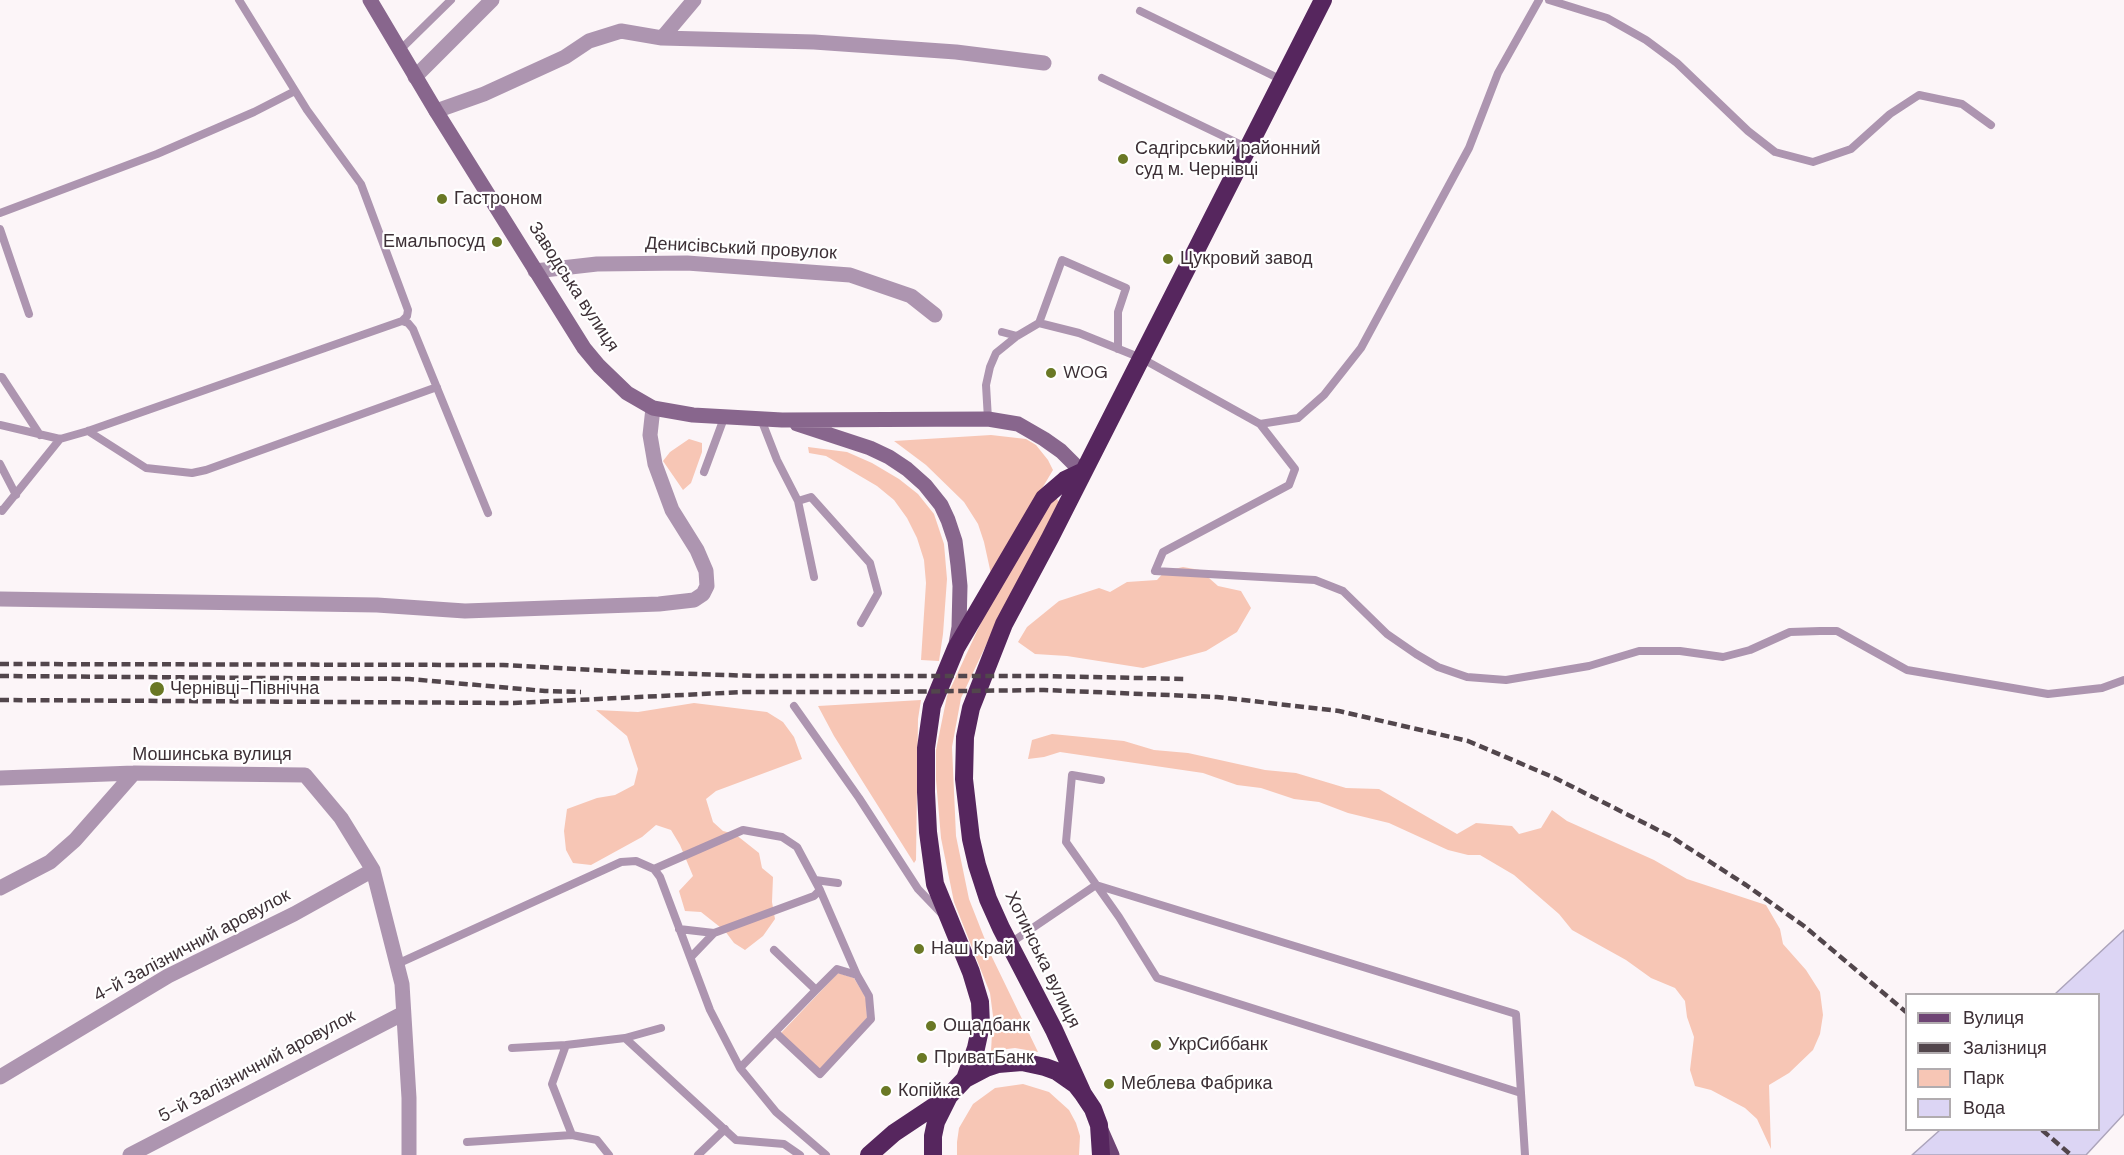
<!DOCTYPE html>
<meta charset="utf-8">
<style>
body{margin:0}
#map{position:relative;width:2124px;height:1155px;overflow:hidden;background:#fcf5f8;font-family:"DM Sans",sans-serif}
canvas{display:block}
.legend{position:absolute;left:1905px;top:993px;width:195px;height:138px;box-sizing:border-box;background:#fff;border:2px solid #b1acaf;margin:0;padding:8px 10px;list-style:none;font-size:18px;color:#3d3036}
.legend li{display:flex;align-items:center;gap:12px;height:30px}
.legend b{width:30px;border:2px solid #b1acaf}
</style>
<div id="map">
<canvas width="2124" height="1155"></canvas>
<ul class="legend">
<li><b style="height:8px;background:#6e4474"></b>Вулиця</li>
<li><b style="height:8px;background:#52464c"></b>Залізниця</li>
<li><b style="height:16px;background:#f7c6b5"></b>Парк</li>
<li><b style="height:16px;background:#dcd5f4"></b>Вода</li>
</ul>
</div>
<script>
const context = document.querySelector('canvas').getContext('2d');
context.lineJoin = 'round';
function fill(path, color) {
  context.fillStyle = color;
  context.fill(path, 'evenodd');
}
function shape(rows) {
  const path = new Path2D();
  for (const r of rows) {
    path.moveTo(r[0], r[1]);
    for (let i = 2; i < r.length; i += 2) path.lineTo(r[i], r[i + 1]);
  }
  return path;
}
function trace(path, color, width, dash) {
  context.strokeStyle = color;
  context.lineWidth = width;
  context.lineCap = dash ? 'butt' : 'round';
  context.setLineDash(dash || []);
  context.stroke(path);
}
function label(font, color, halo, rows, align = 'center') {
  context.font = font + ' "DM Sans",sans-serif';
  context.lineWidth = 4.5;
  context.setLineDash([]);
  context.textBaseline = 'middle';
  context.strokeStyle = halo;
  context.fillStyle = color;
  for (const [text, x, y, turn = 0] of rows) {
    context.save();
    context.translate(x, y);
    context.rotate((+turn || 0) * Math.PI / 180);
    context.textAlign = isNaN(turn) ? turn : align;
    if (halo) context.strokeText(text, 0, 0);
    context.fillText(text, 0, 0);
    context.restore();
  }
}
const green = shape([
 [991,435,1026,439,1036,445,1048,460,1053,470,991,574,984,542,978,524,964,502,926,465,894,441],
 [689,439,702,443,702,452,691,483,683,490,663,461,670,452],
 [808,447,847,452,872,463,899,479,918,494,934,514,944,544,947,579,943,634,939,661,921,660,926,583,924,560,917,538,907,518,894,500,877,486,826,456,809,453],
 [1053,499,1057,499,1060,503,1004,607,961,698,952,747,956,836,969,899,991,955,1038,1052,1015,1048,991,1051,993,1016,990,993,954,902,941,838,936,780,936,750,947,696,991,601],
 [1183,567,1200,570,1218,586,1241,591,1251,608,1237,632,1206,651,1143,668,1067,656,1035,654,1018,642,1027,627,1059,601,1099,588,1110,592,1127,582,1157,580,1165,571],
 [921,700,918,719,916,860,914,863,834,736,818,706],
 [694,703,767,712,783,722,794,737,802,759,716,791,706,799,713,822,723,831,735,834,759,853,762,868,773,877,772,902,775,919,763,936,745,950,734,943,725,931,701,912,685,911,679,891,693,876,680,845,671,830,656,825,642,837,591,865,573,863,566,850,564,831,567,809,597,798,615,795,634,785,638,769,627,736,596,710,638,712],
 [1052,734,1124,741,1154,750,1188,753,1265,770,1296,773,1346,788,1379,789,1457,834,1476,823,1512,826,1519,834,1541,828,1552,810,1567,821,1654,860,1687,879,1766,905,1780,929,1783,944,1806,970,1820,992,1823,1015,1820,1034,1813,1050,1789,1073,1769,1085,1771,1149,1757,1119,1745,1108,1711,1090,1695,1086,1690,1070,1694,1037,1687,1017,1685,1001,1675,988,1651,978,1626,960,1572,930,1559,914,1514,875,1480,855,1468,855,1448,850,1389,823,1348,813,1319,802,1294,799,1261,788,1237,785,1203,773,1060,752,1044,757,1028,759,1032,740],
 [838,973,854,978,866,998,867,1018,819,1070,781,1033],
 [1023,1084,1049,1092,1069,1110,1076,1123,1080,1136,1079,1155,957,1155,957,1142,959,1128,973,1104,995,1088]
]);
const water = shape([
 [2124,930,2124,1114,2086,1155,1912,1155,1940,1130,2098,1130,2098,994,2055,994,2124,930]
]);
const lane = shape([
 [239,0,307,110,361,184,408,310,407,316,402,321],
 [1549,0,1607,18,1646,40,1677,63,1748,131,1775,152,1813,162,1851,149,1890,114,1919,95,1962,104,1991,125],
 [1140,11,1282,80],
 [400,50,451,0],
 [1102,78,1248,148],
 [0,213,157,154,254,112,295,91],
 [0,229,29,314],
 [1039,323,1062,260,1126,288,1118,312,1118,349],
 [1002,332,1017,336],
 [0,377,2,377,40,435],
 [761,419,777,460,798,501,811,497,870,563,878,593,861,623],
 [988,419,986,385,990,367,996,353,1017,336,1039,323,1079,333,1141,358,1260,424,1298,418,1324,395,1361,348,1469,148,1498,73,1539,0],
 [1260,424,1295,469,1289,485,1163,552,1155,571,1315,580,1343,591,1387,634,1416,654,1438,667,1467,677,1506,680,1589,666,1639,651,1680,651,1723,657,1750,650,1790,632,1820,631,1837,631,1907,670,2048,694,2102,688,2124,680],
 [0,425,60,439,88,431,402,321,408,323,413,329,488,513],
 [88,431,146,468,192,473,206,470,437,387],
 [0,464,16,495],
 [704,472,724,418],
 [798,501,814,577],
 [0,510,2,511,60,439],
 [794,706,859,798,918,889,941,913],
 [1101,780,1072,775,1066,842,1119,917,1157,978,1521,1093,1525,1155],
 [654,869,743,830,782,837,797,847,820,890,814,896,714,933,679,929],
 [815,880,838,883],
 [820,890,857,975],
 [1009,944,1096,885,1516,1014,1521,1093],
 [774,950,816,990],
 [691,957,714,933],
 [397,964,621,862,636,861,654,869,660,877,710,1010,740,1068,816,990,837,969,857,975,869,996,871,1019,820,1074,775,1032],
 [625,1038,661,1028],
 [512,1048,566,1045],
 [740,1068,776,1112,826,1155],
 [572,1135,597,1140,609,1155],
 [467,1142,572,1135,552,1084,566,1045,625,1038,736,1140,784,1144,800,1155],
 [698,1155,725,1129]
]);
const street = shape([
 [662,38,694,0],
 [415,77,492,0],
 [436,111,484,94,565,57,589,41,621,31,662,38,814,42,956,52,1044,63],
 [535,271,597,264,687,263,850,275,911,296,935,315],
 [0,599,377,605,465,611,659,604,694,600,703,594,707,586,706,571,697,550,672,510,655,464,650,435,653,408],
 [0,778,134,773,305,775,341,818,373,870,402,984,409,1098,409,1155],
 [0,888,50,862,75,840,134,773],
 [0,1077,168,976,294,914,373,870],
 [130,1155,402,1014]
]);
const secondary = shape([
 [370,0,436,111,584,348,599,366,627,393,653,408,693,415,782,420,988,419,1018,424,1044,439,1061,451,1082,472],
 [797,424,870,448,889,457,907,469,925,485,941,505,948,520,955,541,958,565,960,586,959,627,956,644]
]);
const primary = shape([
 [1101,1130,1112,1155]
]);
const highway = shape([
 [965,1079,976,1048,981,1025,980,1002,971,972,935,884,928,832,926,792,926,748,932,706,956,648,1044,498,1065,480,1082,472],
 [1083,1094,1054,1030,1001,928,988,899,977,865,971,839,964,779,965,737,971,708,1004,624,1050,538,1323,0],
 [869,1155,894,1133,948,1097],
 [933,1155,933,1136,936,1122,949,1096,965,1079,986,1068,998,1064,1022,1062,1045,1067,1056,1071,1076,1085,1083,1094,1093,1109,1099,1125,1101,1155]
]);
const rail = shape([
 [0,664,503,665,630,672,757,676,1043,676,1187,679],
 [0,676,409,679,545,691,581,692],
 [0,700,514,703,744,692,880,692,1044,690,1217,697,1339,711,1468,741,1555,778,1670,836,1746,885,1804,926,1906,1012],
 [2042,1130,2071,1155]
]);
const markers = [
 [1123,159,6,"#6a7825"],
 [442,199,6,"#6a7825"],
 [497,242,6,"#6a7825"],
 [1168,259,6,"#6a7825"],
 [1051,373,6,"#6a7825"],
 [157,689,8,"#6a7825"],
 [919,949,6,"#6a7825"],
 [931,1026,6,"#6a7825"],
 [1156,1045,6,"#6a7825"],
 [922,1058,6,"#6a7825"],
 [1109,1084,6,"#6a7825"],
 [886,1091,6,"#6a7825"]
];
const poiNames = [
 ["Садгірський районний",1135,149],
 ["суд м. Чернівці",1135,170],
 ["Гастроном",454,199],
 ["Емальпосуд",485,242,"right"],
 ["Цукровий завод",1180,259],
 ["WOG",1063,373],
 ["Чернівці-Північна",170,689],
 ["Наш Край",931,949],
 ["Ощадбанк",943,1026],
 ["УкрСиббанк",1168,1045],
 ["ПриватБанк",934,1058],
 ["Меблева Фабрика",1121,1084],
 ["Копійка",898,1091]
];
const streetNames = [
 ["Денисівський провулок",741,249,3],
 ["Заводська вулиця",573,287,57],
 ["Мошинська вулиця",212,755],
 ["4-й Залізничний аровулок",192,946,-28],
 ["Хотинська вулиця",1042,960,64],
 ["5-й Залізничний аровулок",257,1067,-28]
];
fill(green, '#f7c6b5');
fill(water, '#dcd5f4');
trace(water, '#aca4bb', 1.5);
trace(lane, '#ad95b0', 8);
trace(street, '#ad95b0', 15);
trace(secondary, '#88668d', 15);
trace(primary, '#6e4474', 15);
trace(highway, '#56265e', 18);
trace(rail, '#52464c', 4.5, [9, 4.5]);
for (const [x, y, r, color] of markers) {
  const dot = new Path2D();
  dot.arc(x, y, r, 0, 2 * Math.PI);
  context.fillStyle = color;
  context.fill(dot);
  trace(dot, '#fff', 2);
}
label('18px', '#3d3036', '#fff', poiNames, 'left');
label('18px', '#3d3036', '#fff', streetNames);
</script>
